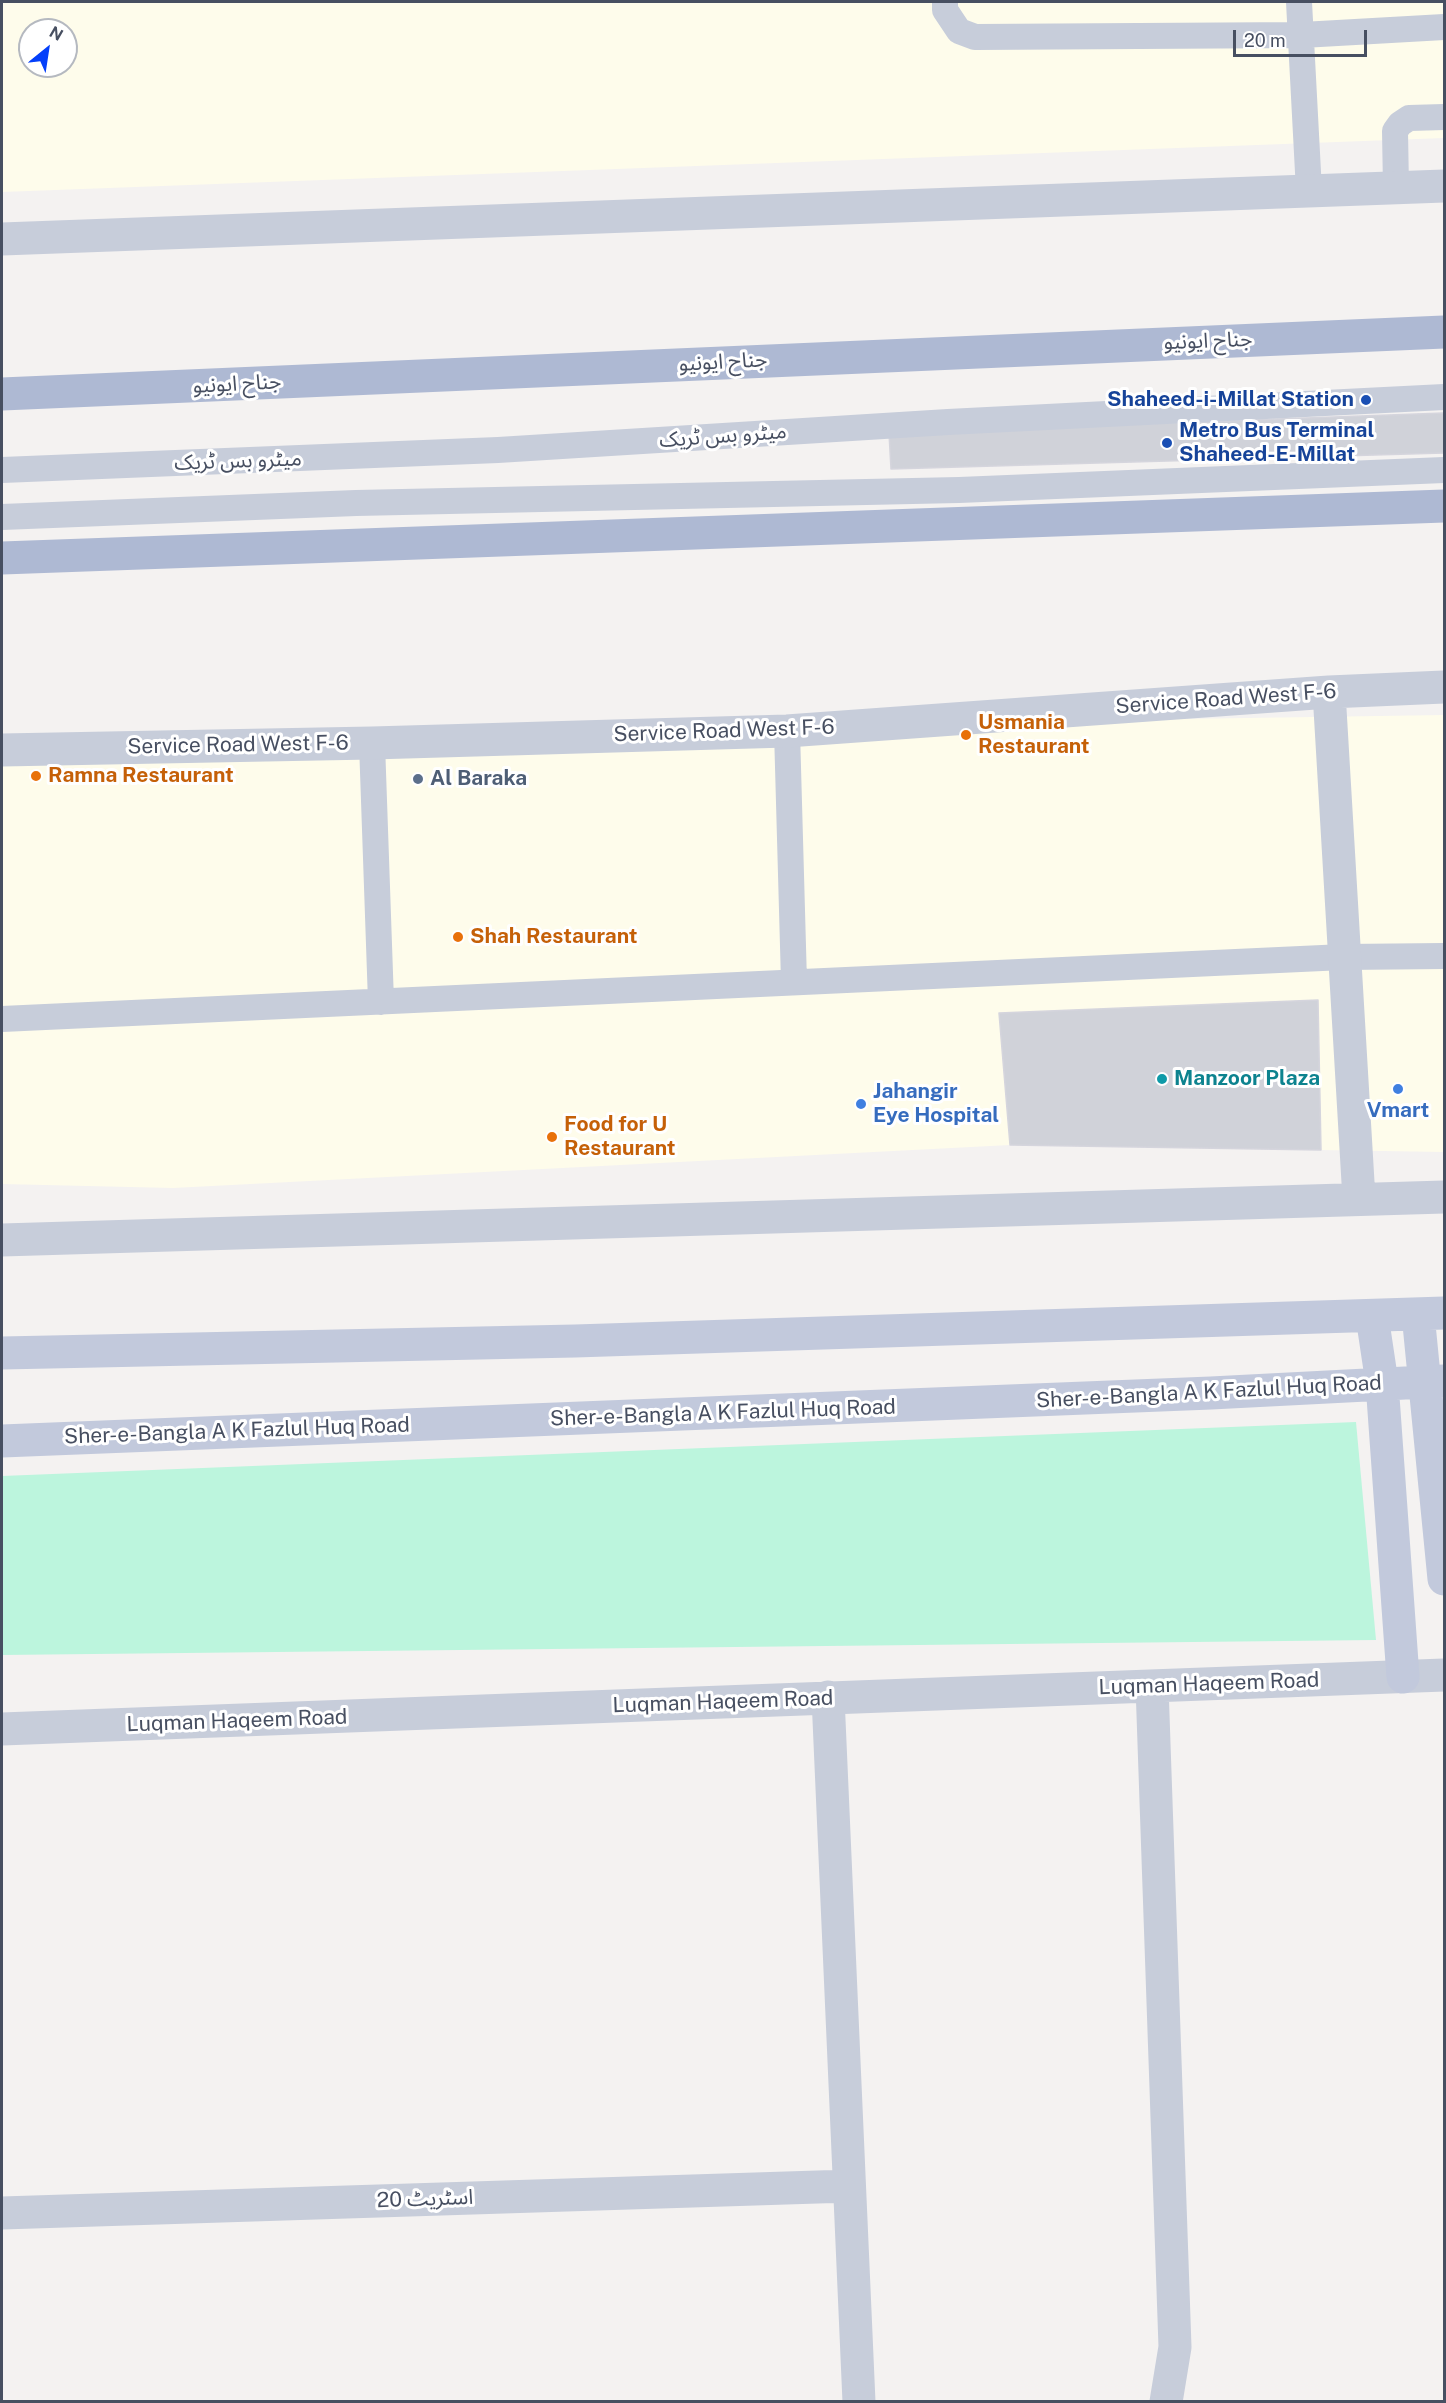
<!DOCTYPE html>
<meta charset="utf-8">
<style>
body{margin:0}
#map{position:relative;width:1446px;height:2403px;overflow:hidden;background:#f4f2f1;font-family:"Public Sans",sans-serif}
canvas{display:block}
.frame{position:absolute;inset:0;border:3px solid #474f61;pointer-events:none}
.north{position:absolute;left:18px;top:18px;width:60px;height:60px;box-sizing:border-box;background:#fff;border:2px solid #b5b9c0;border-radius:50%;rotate:30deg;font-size:16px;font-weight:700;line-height:24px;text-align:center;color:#474f61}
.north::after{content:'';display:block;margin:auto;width:21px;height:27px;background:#043ffa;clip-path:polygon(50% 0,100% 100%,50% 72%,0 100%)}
.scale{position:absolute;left:1233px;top:30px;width:134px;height:27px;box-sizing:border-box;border:3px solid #474f61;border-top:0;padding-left:8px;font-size:18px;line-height:21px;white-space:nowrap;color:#474f61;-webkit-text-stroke:4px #fff;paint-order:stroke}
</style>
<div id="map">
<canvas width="1446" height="2403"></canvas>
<div class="frame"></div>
<div class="north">N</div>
<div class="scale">20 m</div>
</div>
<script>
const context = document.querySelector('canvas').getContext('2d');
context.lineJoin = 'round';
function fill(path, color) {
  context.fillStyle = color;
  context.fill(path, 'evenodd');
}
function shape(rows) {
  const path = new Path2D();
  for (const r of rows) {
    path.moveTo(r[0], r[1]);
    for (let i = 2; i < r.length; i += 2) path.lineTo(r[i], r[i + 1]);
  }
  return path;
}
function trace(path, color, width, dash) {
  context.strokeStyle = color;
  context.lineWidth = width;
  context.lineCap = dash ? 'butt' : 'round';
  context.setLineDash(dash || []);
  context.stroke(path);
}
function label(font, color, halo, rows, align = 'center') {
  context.font = font + ' "Public Sans","Noto Sans Arabic",sans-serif';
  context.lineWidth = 6;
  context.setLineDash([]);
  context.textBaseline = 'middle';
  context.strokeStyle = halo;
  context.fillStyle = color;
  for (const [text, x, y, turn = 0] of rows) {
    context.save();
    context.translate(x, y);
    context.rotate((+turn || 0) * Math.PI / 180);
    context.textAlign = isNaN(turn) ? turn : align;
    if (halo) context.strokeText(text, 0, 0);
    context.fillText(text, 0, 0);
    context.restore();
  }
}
const commercial = shape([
 [2,2,1444,2,1444,138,2,192],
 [30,30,66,30,66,66,30,66],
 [1444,715,1444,1152,1010,1145,173,1188,2,1184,2,737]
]);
const green = shape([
 [1356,1422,1376,1640,2,1655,2,1476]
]);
const building = shape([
 [1444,413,1444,453,891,469,889,433,1444,413],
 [1318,1000,1321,1150,1010,1145,999,1013,1318,1000]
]);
const lane = shape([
 [945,2,945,10,959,31,975,37,1302,35,1444,27],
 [1299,2,1309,191],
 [1396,188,1395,131,1400,124,1409,118,1444,117],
 [2,470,498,450,948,422,1444,397],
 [2,517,356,503,959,490,1444,470],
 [787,731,794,982],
 [372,743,381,1002],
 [2,1019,1344,957,1444,956]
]);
const street = shape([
 [2,239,1444,186],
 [1329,692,1359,1199],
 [2,750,372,743,787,731,1329,692,1444,687],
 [2,1240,1444,1197],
 [1152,1686,1175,2347,1166,2402],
 [828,1697,859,2402],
 [2,1729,1444,1675],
 [2,2213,849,2186]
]);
const secondary = shape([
 [1418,1314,1444,1579],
 [1372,1316,1382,1383,1403,1677],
 [2,1353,575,1341,1444,1313],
 [2,1441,1211,1393,1444,1381]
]);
const primary = shape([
 [2,394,1444,332],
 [2,558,1444,506]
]);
const markers = [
 [1366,400,6,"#1a4fb4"],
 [1167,443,6,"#1a4fb4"],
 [966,735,6,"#e8710a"],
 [36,776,6,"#e8710a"],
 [418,779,6,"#5c6f8a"],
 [458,937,6,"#e8710a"],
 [1162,1079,6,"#0f9aa8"],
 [1398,1089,6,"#3f7fe0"],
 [861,1104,6,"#3f7fe0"],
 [552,1137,6,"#e8710a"]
];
const streetNames = [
 ["جناح ایونیو",1208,341,-2],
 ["جناح ایونیو",723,362,-3],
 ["جناح ایونیو",237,384,-3],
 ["میٹرو بس ٹریک",723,436,-4],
 ["میٹرو بس ٹریک",238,461,-2],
 ["Service Road West F-6",1226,699,-4],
 ["Service Road West F-6",724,731,-2],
 ["Service Road West F-6",238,745,-1],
 ["Sher-e-Bangla A K Fazlul Huq Road",1209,1392,-3],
 ["Sher-e-Bangla A K Fazlul Huq Road",723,1413,-2],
 ["Sher-e-Bangla A K Fazlul Huq Road",237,1431,-2],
 ["Luqman Haqeem Road",1209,1684,-2],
 ["Luqman Haqeem Road",723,1702,-2],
 ["Luqman Haqeem Road",237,1721,-2],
 ["اسٹریٹ 20",425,2199,-2]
];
const transitNames = [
 ["Shaheed-i-Millat Station",1354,400],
 ["Metro Bus Terminal",1179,431,"left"],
 ["Shaheed-E-Millat",1179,455,"left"]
];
const foodNames = [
 ["Usmania",978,723],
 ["Restaurant",978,747],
 ["Ramna Restaurant",48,776],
 ["Shah Restaurant",470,937],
 ["Food for U",564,1125],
 ["Restaurant",564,1149]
];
const serviceNames = [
 ["Al Baraka",430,779]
];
const cultureNames = [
 ["Manzoor Plaza",1174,1079]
];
const shopNames = [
 ["Jahangir",873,1092],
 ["Eye Hospital",873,1116],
 ["Vmart",1398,1111,"center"]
];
fill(commercial, '#fefceb');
fill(green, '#bcf5dd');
fill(building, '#d0d2d9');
trace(building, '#d5d5dd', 1.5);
trace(lane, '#c7cdda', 26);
trace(street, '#c7cdda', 33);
trace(secondary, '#c2c9dc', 33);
trace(primary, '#aeb9d3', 33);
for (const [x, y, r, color] of markers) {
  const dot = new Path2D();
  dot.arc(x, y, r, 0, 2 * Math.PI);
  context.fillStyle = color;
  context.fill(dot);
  trace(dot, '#fff', 2);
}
label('21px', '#474f61', '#fff', streetNames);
label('bold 21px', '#164399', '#fff', transitNames, 'right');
label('bold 21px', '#c56008', '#fff', foodNames, 'left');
label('bold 21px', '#4e5e75', '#fff', serviceNames, 'left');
label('bold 21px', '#0d838f', '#fff', cultureNames, 'left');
label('bold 21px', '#366cbe', '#fff', shopNames, 'left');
</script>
